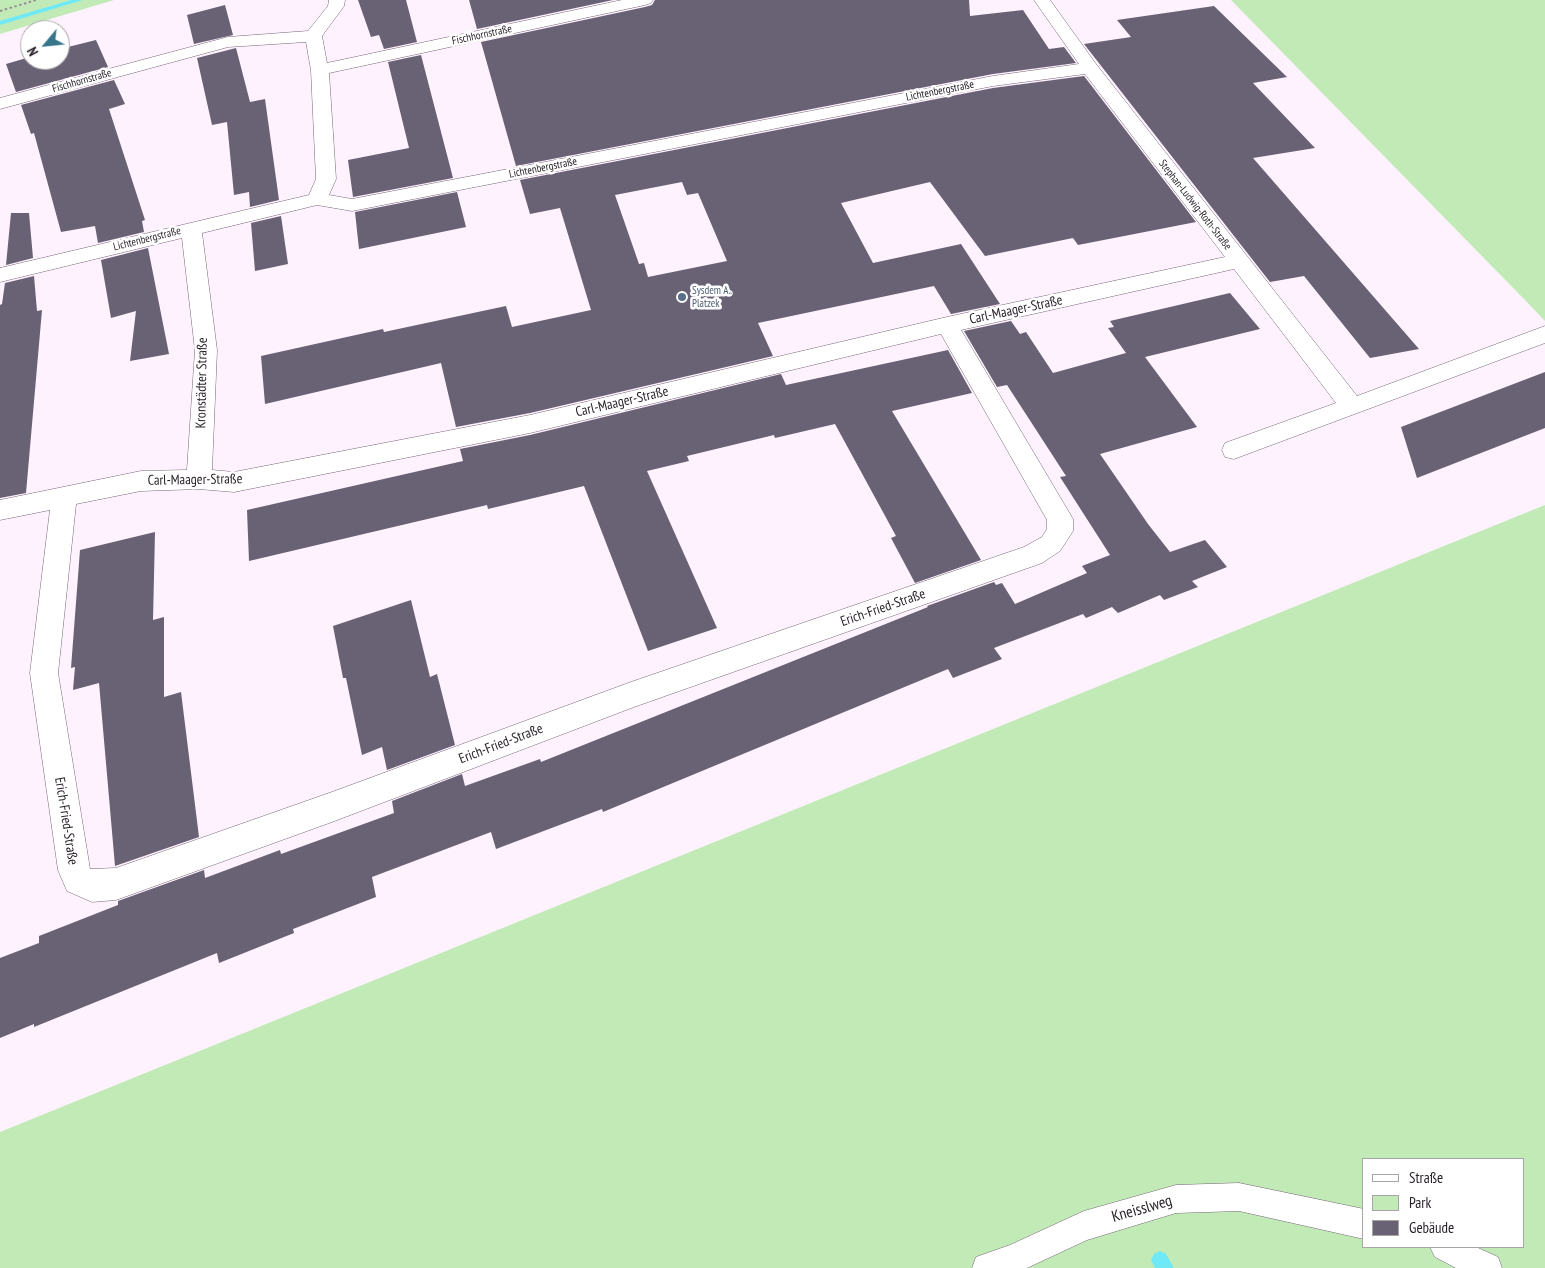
<!DOCTYPE html>
<meta charset="utf-8">
<style>
body{margin:0}
#map{position:relative;width:1545px;height:1268px;overflow:hidden;background:#fdf2fd;font-family:"PT Sans Narrow",sans-serif}
canvas{display:block}
.legend{position:absolute;left:1362px;top:1158px;width:162px;height:90px;box-sizing:border-box;background:#fff;border:1px solid #a8a5a8;margin:0;padding:6px 9px;list-style:none;font-size:15px;color:#261f26}
.legend li{display:flex;align-items:center;gap:10px;height:25px}
.legend b{width:25px;border:1px solid #a8a5a8}
.north{position:absolute;left:20px;top:20px;width:50px;height:50px;box-sizing:border-box;background:#fff;border:1px solid #a8a5a8;border-radius:50%;rotate:242deg;font-size:14px;font-weight:700;line-height:20px;text-align:center;color:#261f26}
.north::after{content:'';display:block;margin:auto;width:18px;height:22px;background:#37758b;clip-path:polygon(50% 0,100% 100%,50% 72%,0 100%)}
</style>
<div id="map">
<canvas width="1545" height="1268"></canvas>
<ul class="legend">
<li><b style="height:6px;background:#fff"></b>Straße</li>
<li><b style="height:14px;background:#c2eab7"></b>Park</li>
<li><b style="height:14px;background:#696174"></b>Gebäude</li>
</ul>
<div class="north">N</div>
</div>
<script>
const context = document.querySelector('canvas').getContext('2d');
context.lineJoin = 'round';
function fill(path, color) {
  context.fillStyle = color;
  context.fill(path, 'evenodd');
}
function shape(rows) {
  const path = new Path2D();
  for (const r of rows) {
    path.moveTo(r[0], r[1]);
    for (let i = 2; i < r.length; i += 2) path.lineTo(r[i], r[i + 1]);
  }
  return path;
}
function trace(path, color, width, dash) {
  context.strokeStyle = color;
  context.lineWidth = width;
  context.lineCap = dash ? 'butt' : 'round';
  context.setLineDash(dash || []);
  context.stroke(path);
}
function label(font, color, halo, rows, align = 'center') {
  context.font = font + ' "PT Sans Narrow",sans-serif';
  context.lineWidth = 5;
  context.setLineDash([]);
  context.textBaseline = 'middle';
  context.strokeStyle = halo;
  context.fillStyle = color;
  for (const [text, x, y, turn = 0] of rows) {
    context.save();
    context.translate(x, y);
    context.rotate((+turn || 0) * Math.PI / 180);
    context.textAlign = isNaN(turn) ? turn : align;
    if (halo) context.strokeText(text, 0, 0);
    context.fillText(text, 0, 0);
    context.restore();
  }
}
const green = shape([
 [0,0,114,0,0,34],
 [1231,0,1545,0,1545,321,1524,299],
 [1545,505,1545,1268,0,1268,0,1132],
 [1364,1159,1524,1159,1524,1247,1364,1247]
]);
const stream = shape([
 [71,0,83,0,0,25,0,21,71,0],
 [1160,1251,1166,1254,1174,1268,1155,1268,1151,1260,1154,1254,1160,1251]
]);
const building = shape([
 [358,0,406,0,417,42,384,49,379,35,371,37],
 [469,0,613,0,477,29],
 [655,0,969,0,970,16,1023,10,1049,49,1064,47,1076,63,993,74,516,166,481,42,645,7,652,5],
 [225,5,233,35,194,44,187,15],
 [1214,6,1287,77,1253,83,1315,148,1253,158,1419,349,1370,358,1304,276,1270,282,1084,44,1131,37,1117,20],
 [96,40,108,67,16,92,6,64,30,57,30,60,60,60,60,49],
 [236,48,250,102,265,99,279,200,250,207,249,192,234,195,227,122,212,125,197,58],
 [421,55,453,178,353,197,348,160,409,148,388,62],
 [1084,76,1196,222,1078,245,1073,238,985,256,930,182,841,203,873,263,961,244,1000,304,951,314,934,286,758,323,773,356,530,413,456,427,441,363,265,404,261,356,383,329,384,332,506,306,512,327,591,310,560,208,530,214,520,180,993,88],
 [682,182,687,195,698,193,727,261,648,277,644,263,639,264,615,195],
 [114,80,125,104,109,109,145,220,142,221,144,232,98,243,95,226,61,232,34,133,31,134,21,105],
 [457,192,466,227,359,249,355,212],
 [11,213,29,213,33,258,6,265],
 [281,216,288,264,255,271,251,223],
 [148,248,169,354,130,361,136,311,111,318,101,260],
 [34,276,37,311,42,310,26,493,0,498,0,305,2,304,5,283],
 [1230,293,1260,329,1145,357,1197,427,1100,454,1148,524,1170,552,1205,540,1227,567,1192,581,1198,587,1164,600,1160,595,1118,613,1112,607,1086,618,1083,614,994,648,1002,659,953,678,948,669,603,812,602,809,496,849,491,832,372,877,376,897,293,929,294,933,219,963,217,953,34,1027,34,1024,0,1038,0,958,39,943,39,936,118,905,118,901,204,870,205,878,280,850,281,854,394,813,392,801,462,774,465,786,540,759,541,762,928,607,927,606,994,582,996,585,1002,583,1015,604,1087,573,1082,566,1110,555,1060,477,1066,476,1007,385,997,387,964,331,1011,321,1020,334,1026,332,1053,373,1126,353,1108,328,1114,327,1110,321],
 [948,350,972,393,892,411,981,560,915,583,891,538,896,536,835,424,775,438,774,435,687,456,689,461,647,471,717,628,648,651,584,486,488,509,487,505,249,561,247,510,463,461,460,449,530,435,781,374,786,385],
 [1545,372,1545,428,1417,478,1401,427],
 [155,532,153,620,164,617,164,697,181,692,199,837,115,866,99,683,73,690,75,667,71,668,80,550],
 [411,600,430,677,437,674,455,745,387,770,382,747,362,755,346,678,343,678,333,626]
]);
const path = shape([
 [0,11,36,0]
]);
const lane = shape([
 [1239,1183,1364,1209,1364,1239,1239,1211,1176,1213,1087,1240,1027,1268,972,1268,976,1257,1010,1245,1084,1211,1176,1185,1239,1183],
 [1430,1247,1476,1247,1498,1257,1502,1268,1456,1268,1435,1257,1430,1247]
]);
const street = shape([
 [329,0,345,0,344,6,322,36,327,63,622,0,653,0,651,3,645,5,329,73,336,179,329,195,352,199,993,76,1079,64,1034,0,1050,0,1096,64,1357,396,1545,326,1545,343,1234,459,1225,457,1222,450,1225,443,1336,403,1234,269,961,330,1073,519,1073,531,1060,551,1042,563,634,707,332,822,116,900,92,902,67,891,58,870,30,673,50,510,0,520,0,500,141,471,187,470,195,350,182,238,0,282,0,268,309,195,316,179,311,70,306,42,228,47,0,109,0,98,228,37,308,31,328,6,329,0],
 [1085,74,1225,257,947,317,530,415,234,472,212,470,217,350,202,233,317,205,352,211,993,86,1085,74],
 [941,334,1047,520,1047,529,1042,537,1024,547,631,682,332,792,116,868,90,869,58,673,76,504,141,491,199,489,234,492,530,433,941,334]
]);
const markers = [
 [682,297,5,"#5c6f8a"]
];
const farStreetnames = [
 ["Fischhornstraße",482,35,-12],
 ["Fischhornstraße",82,81,-16],
 ["Lichtenbergstraße",940,91,-11],
 ["Lichtenbergstraße",543,168,-11],
 ["Stephan-Ludwig-Roth-Straße",1195,205,52],
 ["Lichtenbergstraße",147,239,-14]
];
const farServicenames = [
 ["Sysdem A.",692,291],
 ["Platzek",692,304]
];
const streetNames = [
 ["Carl-Maager-Straße",1016,310,-12],
 ["Kronstädter Straße",202,383,-89],
 ["Carl-Maager-Straße",622,402,-13],
 ["Carl-Maager-Straße",195,480,-1],
 ["Erich-Fried-Straße",883,608,-19],
 ["Erich-Fried-Straße",501,744,-21],
 ["Erich-Fried-Straße",66,821,81]
];
const nearStreetnames = [
 ["Kneisslweg",1142,1209,-16]
];
fill(green, '#c2eab7');
fill(stream, '#70e9f7');
fill(building, '#696174');
trace(lane, '#766676', 1);
trace(street, '#766676', 1);
trace(path, '#968d96', 2, [2.5, 2.5]);
fill(lane, '#fff');
fill(street, '#fff');
for (const [x, y, r, color] of markers) {
  const dot = new Path2D();
  dot.arc(x, y, r, 0, 2 * Math.PI);
  context.fillStyle = color;
  context.fill(dot);
  trace(dot, '#fff', 2);
}
label('11px', '#261f26', '#fff', farStreetnames);
label('11px', '#4e5e75', '#fff', farServicenames, 'left');
label('14px', '#261f26', '#fff', streetNames);
label('16px', '#261f26', '#fff', nearStreetnames);
</script>
